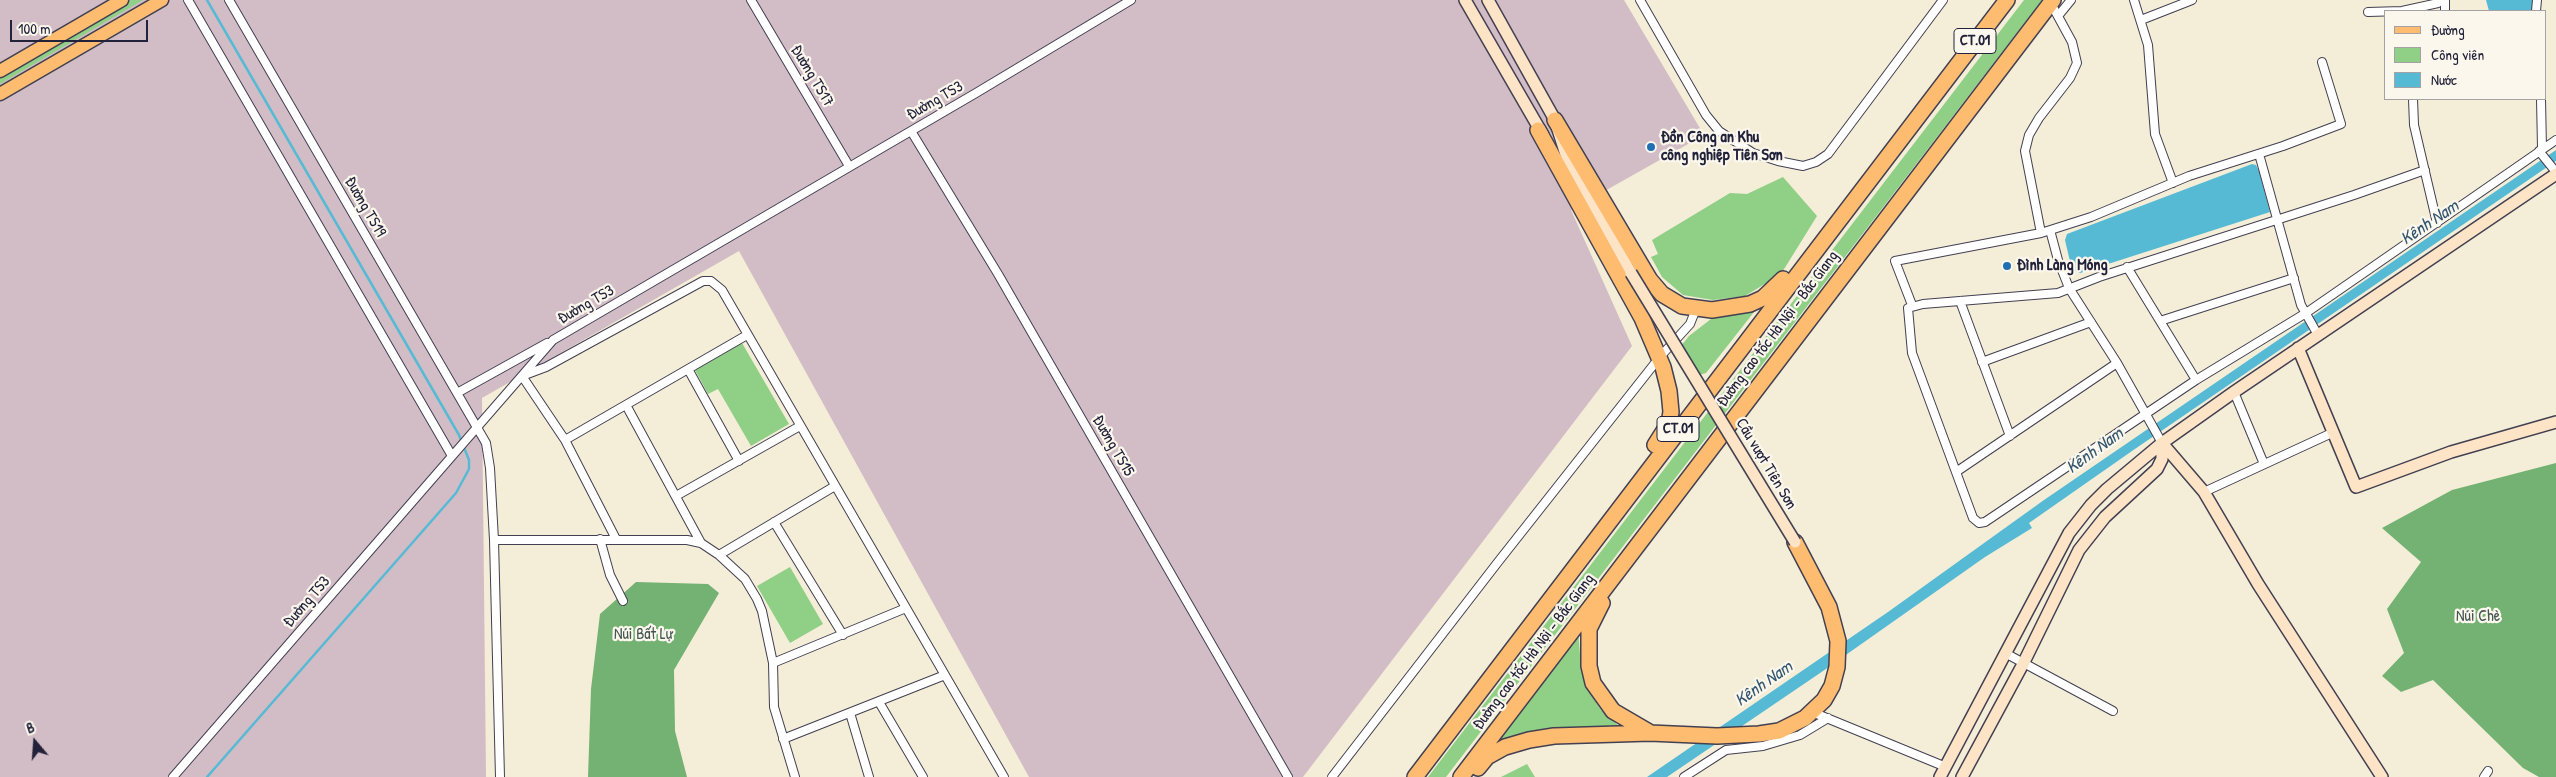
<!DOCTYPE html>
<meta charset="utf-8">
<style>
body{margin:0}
#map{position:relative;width:2556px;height:777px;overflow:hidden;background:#f4edd7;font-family:"Patrick Hand",sans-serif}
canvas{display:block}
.legend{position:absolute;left:2384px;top:10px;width:162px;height:90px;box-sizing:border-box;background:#fbf7ec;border:1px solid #a4a2a5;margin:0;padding:6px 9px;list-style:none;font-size:15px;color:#22223b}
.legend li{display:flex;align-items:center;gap:10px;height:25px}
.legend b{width:25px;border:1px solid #a4a2a5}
.north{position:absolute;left:10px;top:717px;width:50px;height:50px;-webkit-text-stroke:4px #fbf7ec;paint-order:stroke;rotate:342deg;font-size:14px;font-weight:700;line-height:20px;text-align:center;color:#22223b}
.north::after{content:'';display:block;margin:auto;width:18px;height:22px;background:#22223b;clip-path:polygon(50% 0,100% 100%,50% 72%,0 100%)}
.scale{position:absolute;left:10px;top:20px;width:138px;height:22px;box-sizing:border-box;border:2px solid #22223b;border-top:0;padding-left:6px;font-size:15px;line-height:18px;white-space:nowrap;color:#22223b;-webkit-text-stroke:4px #fbf7ec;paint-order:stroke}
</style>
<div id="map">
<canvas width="2556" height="777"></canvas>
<ul class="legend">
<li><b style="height:6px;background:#fdbc70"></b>Đường</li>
<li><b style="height:14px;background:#8fcf86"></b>Công viên</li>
<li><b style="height:14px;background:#56bad5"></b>Nước</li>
</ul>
<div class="north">B</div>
<div class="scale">100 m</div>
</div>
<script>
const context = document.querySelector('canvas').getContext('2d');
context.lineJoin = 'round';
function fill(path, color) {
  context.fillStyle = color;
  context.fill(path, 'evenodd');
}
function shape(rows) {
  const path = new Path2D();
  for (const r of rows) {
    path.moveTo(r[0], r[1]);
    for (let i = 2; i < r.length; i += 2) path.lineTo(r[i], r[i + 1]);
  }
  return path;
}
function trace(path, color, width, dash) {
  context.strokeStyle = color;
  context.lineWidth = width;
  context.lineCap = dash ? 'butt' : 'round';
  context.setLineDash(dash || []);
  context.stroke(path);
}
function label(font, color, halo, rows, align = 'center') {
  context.font = font + ' "Patrick Hand",sans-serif';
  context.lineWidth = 4.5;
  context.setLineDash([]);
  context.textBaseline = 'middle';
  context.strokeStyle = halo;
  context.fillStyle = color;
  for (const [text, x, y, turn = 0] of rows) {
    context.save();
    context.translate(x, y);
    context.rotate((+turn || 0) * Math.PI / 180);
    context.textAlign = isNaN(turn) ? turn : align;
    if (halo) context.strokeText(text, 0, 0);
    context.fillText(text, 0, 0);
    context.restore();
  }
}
const industrial = shape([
 [0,0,1624,0,1704,135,1571,210,1632,346,1303,777,1029,777,739,251,482,398,486,777,0,777]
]);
const green = shape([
 [131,0,143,0,0,84,0,76],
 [2024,0,2042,0,1446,777,1428,777],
 [1783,177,1817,216,1781,274,1745,296,1713,300,1683,295,1662,277,1651,257,1658,254,1652,240,1730,193,1747,194],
 [1758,307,1706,373,1699,375,1681,346,1689,336,1711,319],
 [742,343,789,424,751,446,718,389,708,394,695,370],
 [790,567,823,624,790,643,757,586],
 [1578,630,1581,666,1588,691,1601,710,1622,729,1487,750],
 [1527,764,1535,777,1501,777]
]);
const forest = shape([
 [2556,463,2556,777,2539,777,2523,768,2433,680,2401,692,2382,676,2404,653,2387,609,2421,562,2382,528,2452,490],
 [636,582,708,584,719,593,674,670,675,731,687,777,588,777,591,689,600,614]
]);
const water = shape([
 [2486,0,2534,0,2535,11,2489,11],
 [2556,150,2556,161,2132,451,2029,523,2032,528,1985,557,1823,671,1667,777,1647,777,1888,612,2044,500],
 [2252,164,2256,165,2259,171,2270,212,2080,273,2072,270,2065,240,2067,234]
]);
const stream = shape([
 [207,777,456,493,469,469,469,460,459,435,207,0]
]);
const street = shape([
 [188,0,452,456],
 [229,0,486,443,490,468,494,540,500,777],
 [751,0,849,166],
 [1640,0,1706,115,1719,131,1753,153,1778,161,1803,166,1816,162,1828,154,1943,0],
 [2134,0,2148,45,2155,134,2173,183],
 [2445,11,2445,0],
 [2536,11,2537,0],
 [2368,12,2402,11,2438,3,2441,0],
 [2058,16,2071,0],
 [2141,20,2192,0],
 [2413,99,2414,125,2437,223],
 [2541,99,2542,148],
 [911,131,998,274,1288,777],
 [2539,151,2556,172],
 [2259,154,2301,305,2318,335],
 [2425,170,2354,195,2099,277,2058,293,1923,304,1908,308,1912,353,1973,518,1979,523,1985,522,2196,380,2306,313,2556,140],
 [2050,230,2058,260,2069,288,2117,363,2162,443],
 [2041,233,2025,151,2029,135,2039,118,2070,78,2077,63,2072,42,2054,9],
 [2127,267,2196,380],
 [1960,301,2010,436],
 [1912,305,1895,261,2041,233,2091,217,2189,176,2283,146,2341,124,2322,62],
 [2160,321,2294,278],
 [1982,362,2091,322],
 [688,369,739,461],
 [2234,392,2264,464],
 [457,393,547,343],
 [626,405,701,543],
 [565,440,747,335],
 [1956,472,2117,363],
 [2204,492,2334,432],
 [676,496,800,426],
 [774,522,843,635],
 [600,539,610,575,623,601],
 [616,539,565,440,522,376,546,367,703,281,711,281,722,290,1004,777],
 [494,540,687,540,701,543,719,555,745,579,757,599,762,611,773,663,774,707,795,777],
 [719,555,835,486],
 [2005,653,2113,711],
 [773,663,906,608],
 [879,702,923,777],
 [1812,712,1946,767],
 [850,713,869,777],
 [783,739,945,675],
 [173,777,553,340,976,93,1131,0],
 [1332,777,1498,562,1659,358,1690,324,1696,309],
 [1684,777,1726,750,1763,746,1800,735,1828,718],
 [2484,777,2488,771]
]);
const secondary = shape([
 [1465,0,1543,135],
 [1488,0,1555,120,1568,161,1631,273],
 [2298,348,2356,487,2451,452,2556,422],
 [2162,443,2204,492,2258,584,2382,777],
 [1940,777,2069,533,2091,505,2107,489,2162,443,2234,392,2556,174],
 [1962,777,2023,664,2079,550,2105,517,2157,469,2162,459,2162,443]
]);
const primary = shape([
 [0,71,122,0],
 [0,94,162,0]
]);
const highway = shape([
 [1555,120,1650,280,1662,294,1682,306,1712,310,1750,304,1763,298,1783,279],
 [1538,130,1642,318,1663,367,1669,391,1671,412,1669,423,1655,445],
 [1602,603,1589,629,1589,666,1593,683,1613,711,1649,732],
 [1478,768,1487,757,1505,747,1529,740,1554,736,1650,733,1717,736,1759,734,1779,731,1805,718,1824,700,1832,686,1837,667,1838,641,1829,607,1795,542],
 [1415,777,2007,0],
 [1461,777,2053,0]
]);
const secondaryBridge = shape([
 [1631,273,1795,542]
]);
const markers = [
 [1651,147,5,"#1f6fb2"],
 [2007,266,5,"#1f6fb2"]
];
const shields = [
 [1975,41,42],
 [1678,429,42]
];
const shieldNames = [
 ["CT.01",1975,41],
 ["CT.01",1678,429]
];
const streetNames = [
 ["Đường TS17",812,76,59],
 ["Đường TS3",935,101,-30],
 ["Đường TS19",365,207,60],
 ["Đường TS3",586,305,-30],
 ["Đường cao tốc Hà Nội - Bắc Giang",1778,329,-53],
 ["Đường TS15",1113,446,60],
 ["Cầu vượt Tiên Sơn",1766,464,59],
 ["Đường TS3",307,602,-49],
 ["Đường cao tốc Hà Nội - Bắc Giang",1534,652,-53]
];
const poiNames = [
 ["Đồn Công an Khu",1661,138],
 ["công nghiệp Tiên Sơn",1661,156],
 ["Đình Làng Móng",2017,266]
];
const parkNames = [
 ["Núi Chè",2478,617],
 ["Núi Bất Lự",643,635]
];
const waterNames = [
 ["Kênh Nam",2430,223,-34],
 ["Kênh Nam",2095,451,-36],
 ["Kênh Nam",1764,684,-35]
];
fill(industrial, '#d2bdc6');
fill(green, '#8fcf86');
fill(forest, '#73b273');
fill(water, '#56bad5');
trace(stream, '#56bad5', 2.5);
trace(street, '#424052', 10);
trace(secondary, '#424052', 14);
trace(primary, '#424052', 15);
trace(highway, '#424052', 18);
trace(street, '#fff', 8);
trace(secondary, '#fee4c6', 11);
trace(primary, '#fdbc70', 12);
trace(highway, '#fdbc70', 15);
trace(secondaryBridge, '#424052', 14, []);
trace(secondaryBridge, '#fee4c6', 11);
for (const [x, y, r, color] of markers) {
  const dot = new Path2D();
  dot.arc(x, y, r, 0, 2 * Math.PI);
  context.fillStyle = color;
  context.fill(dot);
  trace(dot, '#fbf7ec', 2);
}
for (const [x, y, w] of shields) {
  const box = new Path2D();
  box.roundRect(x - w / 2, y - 12.5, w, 25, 4);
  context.fillStyle = '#fbf7ec';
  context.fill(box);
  trace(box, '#22223b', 1);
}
label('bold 15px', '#22223b', null, shieldNames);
label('16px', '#22223b', '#fbf7ec', streetNames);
label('bold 16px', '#22223b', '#fbf7ec', poiNames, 'left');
label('16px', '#435652', '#fbf7ec', parkNames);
label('italic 18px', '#345771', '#fbf7ec', waterNames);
</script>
